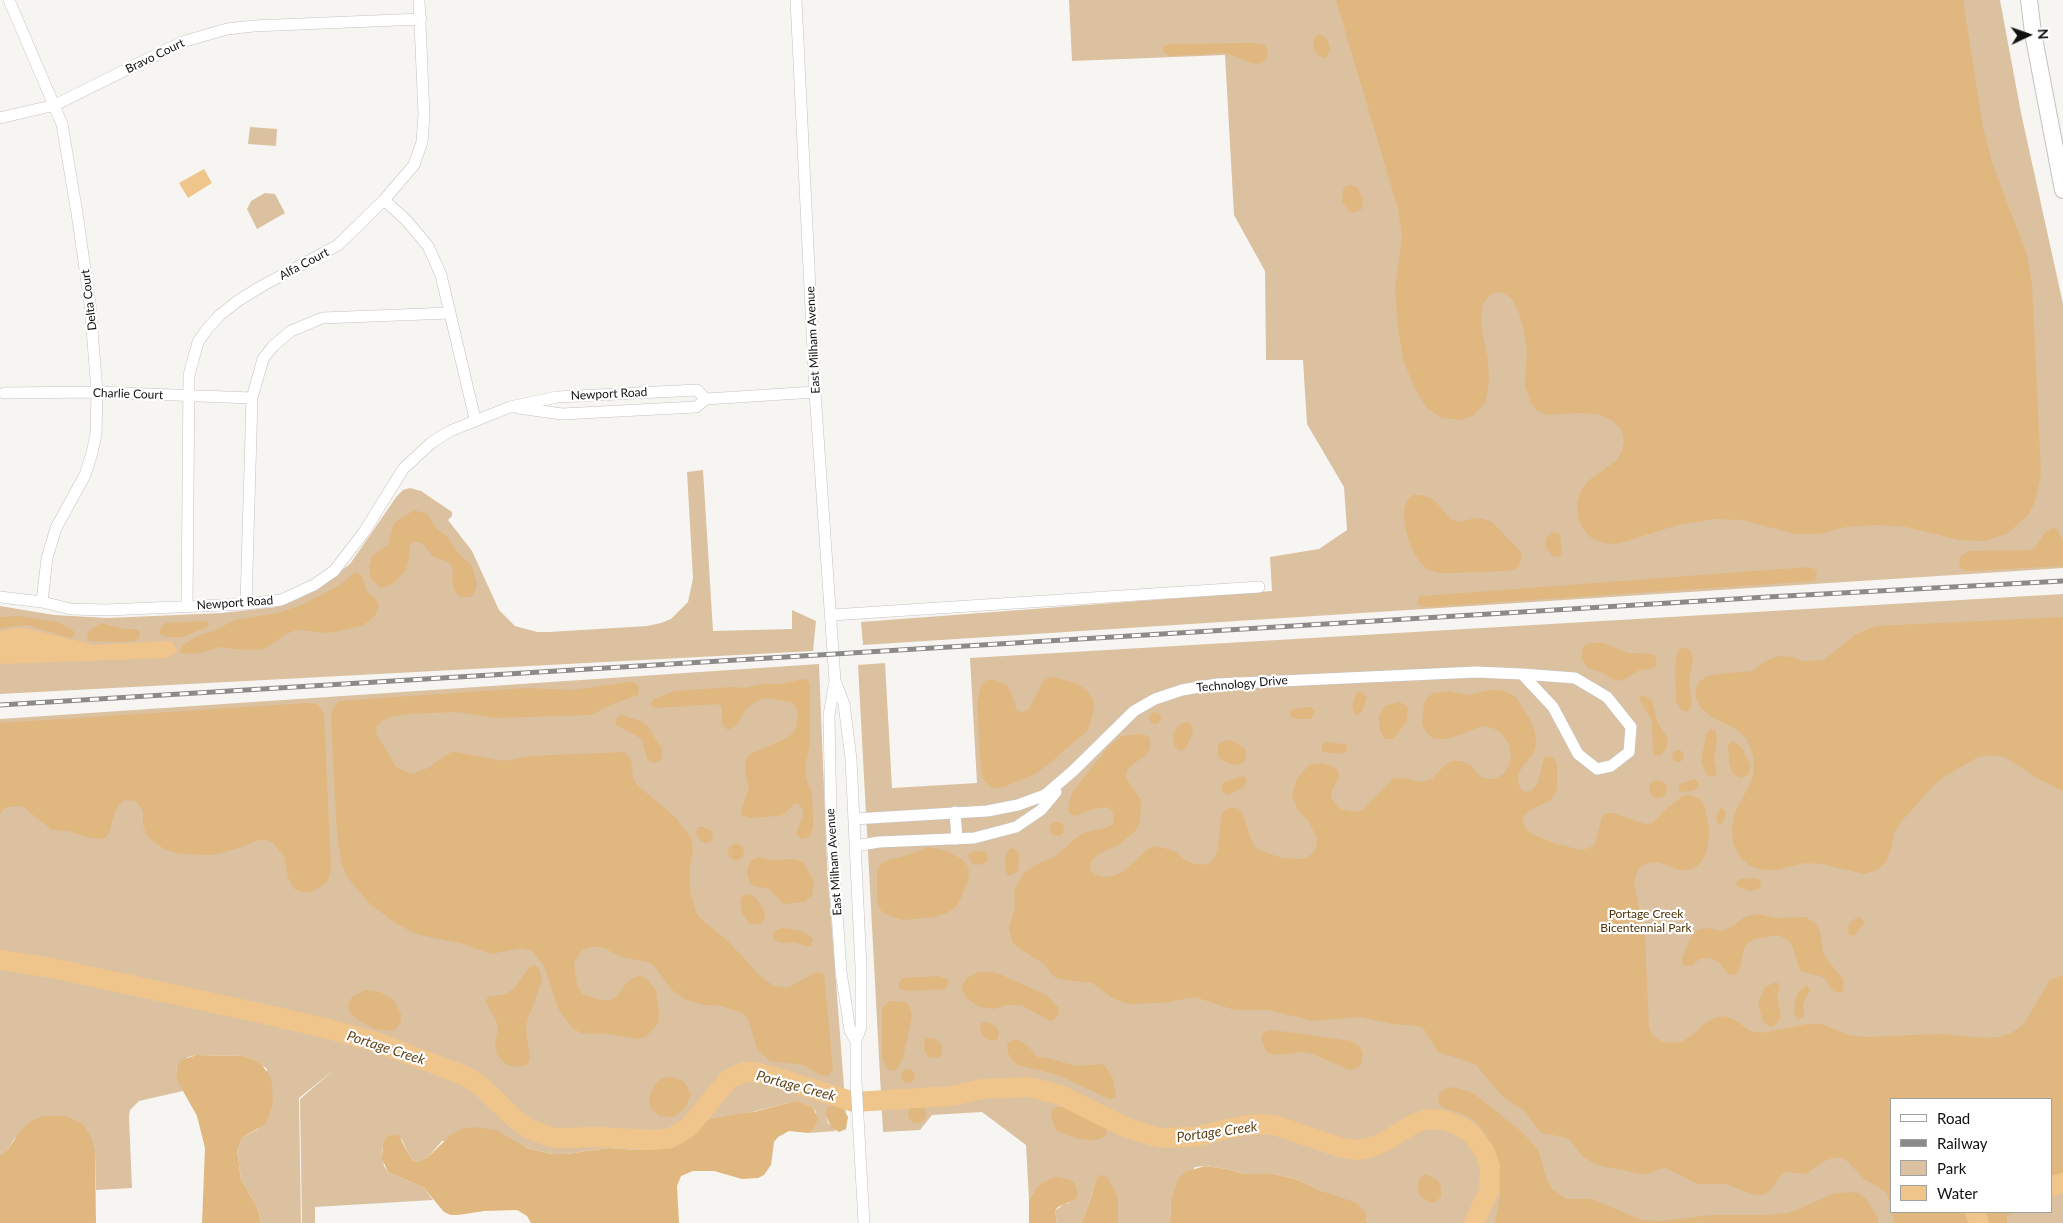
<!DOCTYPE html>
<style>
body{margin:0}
#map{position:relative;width:2063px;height:1223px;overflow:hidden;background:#f7f5f2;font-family:Lato,sans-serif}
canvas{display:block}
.legend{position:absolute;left:1890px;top:1098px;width:162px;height:115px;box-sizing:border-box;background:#fff;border:1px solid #a0a09f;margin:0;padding:6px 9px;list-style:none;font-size:15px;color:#111110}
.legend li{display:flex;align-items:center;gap:10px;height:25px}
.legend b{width:25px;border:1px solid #a0a09f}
.north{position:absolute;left:2003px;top:10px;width:50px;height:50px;-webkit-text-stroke:4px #fff;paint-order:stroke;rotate:87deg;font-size:14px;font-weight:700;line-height:20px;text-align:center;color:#111110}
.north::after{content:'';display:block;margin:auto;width:18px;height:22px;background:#111110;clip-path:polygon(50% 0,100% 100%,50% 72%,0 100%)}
</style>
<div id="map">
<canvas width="2063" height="1223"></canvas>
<ul class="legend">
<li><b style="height:6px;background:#fff"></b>Road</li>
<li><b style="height:6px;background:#8b8a88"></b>Railway</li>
<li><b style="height:14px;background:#dbc1a0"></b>Park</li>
<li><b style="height:14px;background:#efc58c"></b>Water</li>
</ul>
<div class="north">N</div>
</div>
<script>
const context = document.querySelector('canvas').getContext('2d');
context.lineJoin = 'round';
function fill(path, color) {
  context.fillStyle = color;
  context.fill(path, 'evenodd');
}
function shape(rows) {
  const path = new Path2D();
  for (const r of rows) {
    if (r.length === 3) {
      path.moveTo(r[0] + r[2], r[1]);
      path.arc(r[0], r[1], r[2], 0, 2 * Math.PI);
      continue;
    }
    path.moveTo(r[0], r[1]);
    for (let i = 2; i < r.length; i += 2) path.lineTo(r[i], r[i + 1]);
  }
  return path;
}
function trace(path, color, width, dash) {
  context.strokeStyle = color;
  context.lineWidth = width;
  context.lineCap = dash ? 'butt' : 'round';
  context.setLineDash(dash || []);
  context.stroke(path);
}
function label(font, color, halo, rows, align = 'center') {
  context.font = font + ' Lato,sans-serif';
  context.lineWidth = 4.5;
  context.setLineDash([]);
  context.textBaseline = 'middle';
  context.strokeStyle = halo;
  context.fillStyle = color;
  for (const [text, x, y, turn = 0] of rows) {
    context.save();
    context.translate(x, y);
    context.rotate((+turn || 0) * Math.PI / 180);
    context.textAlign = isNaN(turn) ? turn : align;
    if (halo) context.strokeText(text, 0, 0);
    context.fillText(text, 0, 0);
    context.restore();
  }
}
const green = shape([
 [1069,0,2000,0,2021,113,2063,304,2063,568,863,645,861,622,1272,591,1270,557,1319,549,1347,530,1344,487,1307,424,1303,360,1266,360,1265,271,1234,215,1225,55,1072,61],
 [250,127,277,129,276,146,248,144],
 [265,193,275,194,285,213,257,229,247,209,251,201],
 [703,470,713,631,792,629,792,610,816,621,813,651,0,694,0,606,54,615,108,618,222,613,276,607,298,599,319,588,350,564,397,496,403,490,410,488,421,491,452,512,452,516,448,520,472,551,499,610,515,626,537,632,549,632,647,626,661,623,671,619,688,602,693,578,687,472],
 [2063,594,2063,1223,1367,1223,1367,1218,1331,1195,1296,1179,1273,1174,1245,1174,1227,1169,1205,1166,1195,1167,1171,1201,1170,1223,1118,1223,1118,1199,1096,1180,1090,1201,1081,1223,1057,1223,1055,1211,1064,1204,1070,1203,1034,1192,1029,1200,1026,1145,982,1112,932,1115,920,1130,883,1132,858,665,885,663,892,788,977,783,970,658],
 [1892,1099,2052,1099,2052,1212,1892,1212],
 [819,664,827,864,846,1113,844,1110,826,1116,828,1123,836,1131,808,1133,813,1130,816,1112,813,1107,800,1102,791,1102,745,1114,711,1118,682,1139,650,1149,638,1150,608,1148,566,1154,552,1154,527,1148,516,1143,442,1141,428,1157,418,1162,413,1160,409,1155,402,1140,394,1134,389,1135,385,1138,382,1151,384,1166,388,1172,424,1188,433,1200,315,1207,315,1223,302,1223,300,1099,334,1070,299,1098,301,1223,261,1223,258,1209,241,1179,237,1150,243,1137,258,1129,267,1069,255,1060,245,1056,197,1055,188,1057,177,1067,176,1074,183,1091,139,1101,130,1110,129,1117,132,1188,96,1190,95,1152,15,1138,8,1149,0,1155,0,719]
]);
const forest = shape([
 [1336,0,1963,0,1983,127,1993,165,2027,255,2032,284,2041,474,2035,502,2028,515,2008,533,1985,541,1959,540,1906,527,1876,525,1846,527,1820,534,1795,534,1742,520,1715,519,1678,525,1620,543,1608,544,1597,541,1589,536,1583,529,1578,517,1577,504,1581,490,1588,481,1617,460,1622,451,1624,441,1622,431,1613,421,1597,414,1576,413,1548,415,1536,410,1530,401,1525,386,1527,351,1524,331,1519,313,1512,299,1504,293,1496,292,1489,296,1483,304,1481,316,1482,330,1488,359,1489,383,1485,403,1474,415,1461,420,1442,418,1426,407,1414,387,1404,362,1398,330,1395,289,1402,238,1398,209],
 [1319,34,1325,37,1329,44,1330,51,1325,58,1318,56,1313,48,1314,38],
 [1254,43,1265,45,1267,49,1268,55,1263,63,1257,64,1251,63,1226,53,1169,56,1163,52,1164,46,1171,44],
 [1351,185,1357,187,1363,198,1362,209,1356,212,1351,212,1342,203,1343,190,1346,186],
 [1413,495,1421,495,1433,499,1451,519,1458,522,1475,518,1483,519,1492,522,1520,551,1522,556,1519,567,1513,570,1504,571,1455,573,1441,573,1428,570,1418,560,1410,545,1405,526,1404,510,1407,500],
 [414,510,427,514,437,529,447,536,459,554,472,566,477,584,474,594,470,597,460,597,454,590,452,578,453,569,450,563,432,556,423,544,415,541,410,545,408,564,405,571,395,582,385,587,381,588,371,579,369,568,372,556,388,545,394,523],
 [2052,528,2057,529,2063,540,2063,566,1968,571,1965,571,1960,567,1959,560,1961,556,1970,551,2030,550,2036,547,2044,533],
 [1552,532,1560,534,1562,552,1559,557,1552,556,1546,548,1546,539],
 [1808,567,1815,569,1817,571,1816,579,1814,581,1424,607,1417,604,1419,597,1422,596],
 [354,573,357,573,362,576,367,592,376,599,379,605,375,616,362,626,327,633,297,630,286,634,265,649,243,650,220,647,200,653,184,654,180,652,182,646,197,636,214,631,235,620,278,613,302,605,340,585],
 [18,616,57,622,73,630,75,635,70,638,27,625,0,628,0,617],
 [2063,617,2063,791,2039,779,2005,757,1991,755,1978,757,1944,777,1933,786,1900,823,1894,833,1891,849,1886,862,1877,870,1864,874,1821,864,1804,863,1776,870,1764,870,1750,866,1740,857,1733,843,1732,829,1735,812,1750,784,1754,771,1753,755,1747,739,1736,729,1710,716,1701,708,1696,698,1696,690,1699,682,1707,676,1718,674,1752,671,1768,660,1778,656,1792,657,1804,661,1824,660,1856,634,1876,626],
 [205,621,209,623,208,627,182,637,167,637,160,634,159,630,165,623],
 [101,623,124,629,136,629,140,632,140,637,135,641,121,642,89,641,87,636,89,631],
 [1589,643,1604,643,1628,653,1652,654,1655,656,1657,665,1651,669,1640,670,1623,680,1616,681,1601,672,1588,668,1582,659,1582,652,1584,646],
 [1685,647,1691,651,1693,660,1689,680,1692,706,1687,712,1680,709,1676,701,1675,667,1678,650],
 [1052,677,1076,683,1087,691,1093,700,1094,710,1088,730,1050,763,1035,774,1004,787,992,788,984,781,981,770,977,704,981,685,987,680,994,680,1006,685,1010,690,1017,711,1022,712,1029,709,1044,680],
 [803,679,808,680,810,687,810,742,805,769,807,781,812,793,813,819,813,827,810,836,802,839,796,834,803,815,803,809,798,804,794,804,783,815,777,816,750,818,742,815,741,811,749,788,745,772,746,758,752,753,785,739,793,733,796,727,798,716,797,709,792,702,765,698,758,700,746,709,736,726,728,730,722,725,722,707,718,704,656,708,650,705,654,699,675,691,732,687,746,688,761,684,780,684],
 [629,682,634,682,639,687,638,695,615,703,591,715,495,718,455,712,408,714,389,717,382,721,377,725,376,733,396,767,411,774,428,768,451,752,456,752,504,761,530,756,625,752,631,761,633,777,636,784,675,817,691,838,693,849,690,867,690,891,696,912,701,919,728,941,761,977,774,986,787,988,815,973,818,972,824,974,833,1069,828,1076,820,1075,804,1065,770,1061,757,1049,748,1018,742,1013,721,1006,705,1005,686,1000,672,990,655,967,648,962,621,957,604,948,597,947,589,947,582,950,574,963,577,984,582,994,600,1000,611,1000,619,994,627,982,633,978,639,976,646,978,656,990,659,1013,658,1023,646,1037,637,1039,608,1034,581,1033,572,1028,564,1017,558,1008,545,967,532,951,522,948,491,954,463,944,416,934,397,924,370,904,348,878,342,865,337,836,331,718,333,708,339,701,526,688,574,690],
 [1491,690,1501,690,1515,696,1531,721,1535,732,1536,743,1534,752,1519,772,1518,781,1520,788,1525,792,1532,790,1538,783,1544,758,1549,756,1554,758,1557,765,1557,790,1551,800,1530,810,1523,816,1523,823,1527,830,1536,836,1557,844,1581,850,1589,848,1595,844,1602,817,1607,813,1613,813,1645,824,1653,823,1667,808,1683,796,1690,795,1698,798,1704,804,1709,827,1709,839,1706,854,1698,866,1689,870,1679,870,1658,862,1649,863,1641,866,1636,874,1634,883,1645,937,1649,1027,1653,1036,1661,1041,1672,1043,1683,1041,1695,1033,1704,1024,1714,1018,1724,1016,1735,1020,1750,1031,1761,1033,1807,1024,1821,1024,1849,1035,1864,1037,1940,1034,1987,1038,1999,1037,2013,1032,2024,1024,2050,980,2063,975,2063,1173,2052,1177,2052,1099,1892,1099,1892,1209,1887,1194,1883,1190,1864,1179,1847,1161,1840,1158,1833,1158,1825,1161,1806,1174,1787,1172,1782,1174,1771,1189,1766,1194,1758,1195,1749,1193,1726,1184,1698,1184,1666,1168,1659,1169,1648,1174,1641,1174,1597,1165,1583,1157,1570,1140,1564,1137,1542,1133,1536,1127,1525,1111,1503,1097,1475,1064,1438,1052,1424,1029,1418,1026,1394,1024,1359,1017,1312,1021,1269,1010,1234,1010,1195,997,1162,1003,1129,1004,1114,999,1092,983,1059,979,1053,976,1044,964,1017,947,1013,943,1009,929,1015,907,1014,891,1023,874,1039,863,1056,856,1076,838,1086,832,1105,828,1112,825,1114,820,1112,810,1107,807,1090,810,1076,816,1072,815,1068,811,1069,803,1072,793,1097,761,1110,745,1122,736,1142,734,1148,736,1150,742,1150,748,1146,755,1128,768,1126,775,1127,780,1141,800,1140,821,1136,830,1120,844,1098,854,1091,862,1090,869,1095,875,1103,877,1113,876,1123,872,1148,849,1157,846,1177,852,1183,859,1192,863,1201,865,1210,863,1215,857,1218,847,1221,818,1224,810,1232,807,1239,809,1244,817,1251,839,1254,846,1259,850,1282,858,1303,859,1312,854,1316,848,1317,838,1307,819,1299,812,1292,796,1296,780,1303,771,1310,765,1321,763,1330,765,1338,770,1339,777,1332,790,1331,797,1338,808,1354,812,1362,810,1394,778,1403,778,1419,782,1426,781,1432,779,1446,764,1453,761,1461,761,1470,765,1481,777,1488,779,1495,779,1503,774,1509,766,1511,756,1509,744,1502,734,1493,728,1482,726,1451,738,1441,739,1433,738,1426,732,1422,724,1424,704,1427,698,1433,693,1450,691,1466,695],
 [1357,692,1362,692,1367,697,1363,710,1358,715,1355,714,1352,707],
 [1641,695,1647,697,1652,701,1658,724,1668,738,1666,750,1659,756,1654,755,1653,752,1652,721,1639,698],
 [1398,702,1404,704,1408,708,1407,721,1393,739,1385,739,1380,731,1379,716,1385,706],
 [307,703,317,704,320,707,324,715,331,867,328,880,325,884,311,892,301,892,293,888,288,877,284,856,273,843,266,840,259,840,239,848,214,855,180,854,164,849,150,839,146,833,143,825,143,811,136,801,125,800,119,805,115,811,109,833,105,838,98,839,86,837,69,831,52,830,22,806,8,807,2,810,0,815,0,723],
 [1307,707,1310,707,1315,711,1311,719,1297,719,1290,716,1290,711,1294,709],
 [1155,718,6],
 [621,715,641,721,647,725,662,749,661,760,654,763,650,762,647,759,642,739,616,725,616,719],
 [1185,722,1190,723,1193,731,1186,749,1180,751,1175,747,1173,734,1177,727],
 [1710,729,1715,730,1717,738,1714,760,1717,773,1713,777,1707,775,1701,762,1706,735],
 [1225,740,1232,741,1246,749,1246,757,1244,762,1238,765,1231,764,1220,759,1218,755,1218,745],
 [1733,741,1742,748,1750,765,1749,774,1741,778,1733,774,1729,762,1728,744],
 [1326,742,1344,744,1347,746,1347,751,1341,754,1323,752,1321,745],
 [1678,756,6],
 [1243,776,1247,780,1244,787,1228,795,1222,792,1222,786,1224,782],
 [1694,779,1699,783,1697,789,1687,792,1679,791,1679,784],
 [1658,789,9],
 [1720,808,1725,810,1725,816,1723,822,1719,825,1716,819],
 [1057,829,7],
 [698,827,703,827,711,831,713,837,711,842,705,843,700,840,696,833],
 [736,852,8],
 [928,847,947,851,963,860,967,865,969,871,968,881,960,900,956,907,947,913,934,917,903,920,890,916,881,911,877,903,877,871,881,864,888,860,908,855],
 [1010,848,1016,850,1019,855,1018,871,1010,876,1006,873,1005,856],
 [980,851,987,853,988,861,981,865,972,863,968,855,972,852],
 [758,857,773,860,793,859,803,862,814,881,812,895,804,902,784,904,780,901,770,889,754,886,750,883,747,873,750,862],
 [1754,878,1760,880,1761,886,1759,889,1749,891,1737,886,1736,883,1739,879],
 [747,894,755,897,764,910,765,919,760,924,750,924,742,913,740,900,744,895],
 [1758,914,1776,918,1806,917,1815,923,1820,931,1823,952,1828,961,1844,980,1843,990,1841,993,1833,991,1825,979,1820,976,1800,971,1792,945,1788,940,1778,935,1754,939,1748,943,1744,948,1740,967,1735,975,1728,974,1720,963,1710,958,1700,959,1691,966,1684,965,1682,963,1682,958,1690,939,1697,930,1708,928,1722,931,1733,926,1744,917],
 [1857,917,1861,917,1864,923,1855,935,1851,936,1848,933,1849,924],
 [783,928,802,931,811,937,813,940,811,946,804,946,796,942,781,943,775,940,773,938,774,931],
 [534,965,539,968,542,980,527,1022,526,1031,530,1059,527,1065,519,1067,507,1065,497,1055,495,1043,498,1029,497,1023,486,1002,487,998,490,996,503,995,514,989,529,967],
 [979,972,995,972,1046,995,1059,1008,1058,1016,1052,1021,1048,1020,1021,1005,1007,1005,994,1009,979,1007,967,999,962,990,963,984,967,978],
 [939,976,947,979,949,982,946,989,907,991,899,988,899,983,903,978],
 [1776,982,1780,985,1777,997,1781,1017,1775,1026,1771,1027,1763,1022,1758,1003,1765,987],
 [1807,985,1810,990,1803,1004,1804,1016,1798,1020,1794,1012,1795,1001,1799,991],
 [365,990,380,992,394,1000,401,1014,401,1021,396,1029,391,1031,375,1029,359,1021,350,1013,348,1005,352,997],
 [889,1001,905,1002,909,1005,912,1016,903,1058,896,1070,891,1071,887,1069,882,1058,882,1008],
 [985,1022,990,1023,998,1029,999,1036,997,1039,993,1041,984,1038,980,1028,981,1023],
 [1273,1030,1351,1041,1361,1048,1363,1054,1361,1064,1357,1068,1349,1070,1313,1054,1303,1052,1274,1055,1267,1052,1261,1039,1262,1034,1267,1031],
 [925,1037,936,1039,942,1045,942,1053,940,1057,931,1058,927,1056,924,1048],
 [1017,1039,1028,1046,1037,1057,1052,1059,1075,1066,1103,1064,1112,1075,1116,1095,1114,1098,1109,1099,1058,1075,1018,1065,1012,1060,1008,1053,1007,1046,1009,1042],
 [197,1055,245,1056,255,1060,262,1065,270,1076,272,1084,273,1103,268,1119,264,1125,243,1137,237,1150,241,1179,258,1209,261,1223,202,1223,205,1148,197,1116,178,1082,176,1074,177,1067,181,1060],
 [908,1076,7],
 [670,1077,677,1078,685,1083,691,1094,686,1107,679,1113,673,1117,660,1116,651,1109,649,1098,655,1084,661,1079],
 [1453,1087,1473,1093,1522,1132,1538,1150,1547,1180,1552,1189,1566,1199,1592,1199,1641,1220,1663,1221,1711,1215,1767,1215,1787,1213,1797,1210,1832,1194,1850,1192,1858,1193,1866,1199,1878,1218,1878,1223,1495,1223,1500,1196,1499,1167,1486,1135,1478,1124,1467,1116,1444,1108,1438,1103,1439,1094,1445,1089],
 [791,1102,800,1102,813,1107,818,1119,813,1130,808,1133,789,1131,778,1137,774,1142,771,1165,764,1175,758,1178,742,1179,714,1171,693,1171,681,1176,677,1186,679,1223,531,1223,527,1216,517,1210,484,1211,458,1215,451,1215,444,1212,424,1188,388,1172,382,1159,383,1144,385,1138,389,1135,394,1134,399,1136,409,1155,413,1160,418,1162,428,1157,453,1133,462,1129,475,1127,496,1130,527,1148,552,1154,566,1154,608,1148,638,1150,650,1149,682,1139,711,1118,754,1112],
 [837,1105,844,1110,848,1117,846,1129,839,1132,831,1127,826,1116,827,1108,830,1106],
 [917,1114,9],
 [1057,1107,1065,1107,1099,1121,1107,1128,1106,1136,1096,1140,1088,1140,1075,1138,1057,1131,1054,1126,1051,1115,1052,1111],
 [44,1116,66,1116,75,1120,84,1125,92,1139,95,1152,96,1223,0,1223,0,1155,8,1149,22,1129,31,1121],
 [1205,1166,1227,1169,1245,1174,1273,1174,1296,1179,1322,1191,1357,1203,1366,1213,1367,1223,1170,1223,1171,1201,1178,1179,1185,1172],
 [1426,1174,1437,1180,1441,1186,1441,1196,1437,1201,1433,1203,1422,1198,1418,1191,1419,1179],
 [1102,1175,1107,1177,1115,1191,1118,1199,1118,1223,1081,1223,1090,1201,1096,1180,1098,1176],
 [1056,1177,1071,1180,1075,1184,1078,1194,1076,1199,1058,1207,1055,1211,1057,1223,1029,1223,1029,1200,1034,1192,1040,1184,1049,1179],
 [1892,1212,1965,1212,1965,1216,1971,1223,1894,1223],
 [1984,1212,2014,1212,2007,1216,2007,1223,1989,1223]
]);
const water = shape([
 [204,169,212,183,188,198,179,183],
 [17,628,29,629,94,645,167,641,172,642,177,649,176,653,167,658,0,664,0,631]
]);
const river = shape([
 [0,960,47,967,269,1015,328,1029,379,1043,463,1075,481,1086,514,1118,529,1129,554,1138,601,1137,653,1140,671,1138,689,1127,729,1079,745,1072,754,1072,778,1078,854,1102,952,1096,982,1089,1029,1087,1060,1095,1127,1128,1160,1138,1193,1137,1242,1126,1259,1124,1274,1125,1339,1147,1354,1150,1369,1148,1384,1142,1413,1124,1428,1119,1443,1120,1457,1125,1471,1133,1485,1152,1490,1167,1489,1191,1474,1223],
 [2052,1186,2063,1183],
 [1975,1212,1979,1223]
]);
const minor = shape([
 [9,0,62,124,77,213,90,304,97,392,96,434,92,453,85,475,56,528,47,558,42,602],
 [796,0,815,392,835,681,829,715,831,822,841,972,850,1031,856,1041],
 [0,118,55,105,182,42,227,29,253,26,421,19],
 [384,200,406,220,428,246,441,275,475,419],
 [4,393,97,392,252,398],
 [518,408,562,414,696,407,706,399,815,392],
 [0,597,42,602,71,609,106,610,246,604,281,600,314,585,334,571,364,532,403,469,431,443,450,431,510,407,557,397,697,390,706,399],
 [246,604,252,398,263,359,273,346,291,331,322,318,450,313],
 [187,606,189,375,198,342,207,329,220,315,239,300,262,286,338,245,384,200,414,165,422,142,424,115,419,0],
 [832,615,1259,587],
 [835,681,844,704,851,759,861,968,861,1027,856,1041,856,1081,864,1223],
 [955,812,957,839],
 [854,819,987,811,1018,805,1045,795,1073,771,1134,711,1155,699,1182,690,1217,684,1476,672,1522,674,1553,707,1578,754,1597,769,1611,766,1629,752,1631,727,1607,697,1575,678,1522,674],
 [855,846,879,842,974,838,1016,827,1041,810,1056,792]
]);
const highway = shape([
 [2029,0,2033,33,2063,190]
]);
const rail = shape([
 [0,705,1767,597,2063,581]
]);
const streetNames = [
 ["Bravo Court",155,56,-26],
 ["Alfa Court",304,264,-28],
 ["Delta Court",89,300,-97],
 ["East Milham Avenue",813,340,-93],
 ["Charlie Court",128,394,2],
 ["Newport Road",609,394,-3],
 ["Newport Road",235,603,-4],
 ["Technology Drive",1242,684,-5],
 ["East Milham Avenue",834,862,-94]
];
const parkNames = [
 ["Portage Creek",1646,914],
 ["Bicentennial Park",1646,928]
];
const waterNames = [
 ["Portage Creek",386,1048,18],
 ["Portage Creek",796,1086,15],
 ["Portage Creek",1217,1132,-8]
];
fill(green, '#dbc1a0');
fill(forest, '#e0b77f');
fill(water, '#efc58c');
trace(river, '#efc58c', 20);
trace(minor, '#c4c2bf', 12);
trace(highway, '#c4c2bf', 18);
trace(minor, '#fff', 11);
trace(highway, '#fff', 16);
trace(rail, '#8b8a88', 5);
trace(rail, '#fff', 3, [9]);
label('12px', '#111110', '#fff', streetNames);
label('12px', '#4e3203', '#fff', parkNames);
label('italic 14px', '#604419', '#fff', waterNames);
</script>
